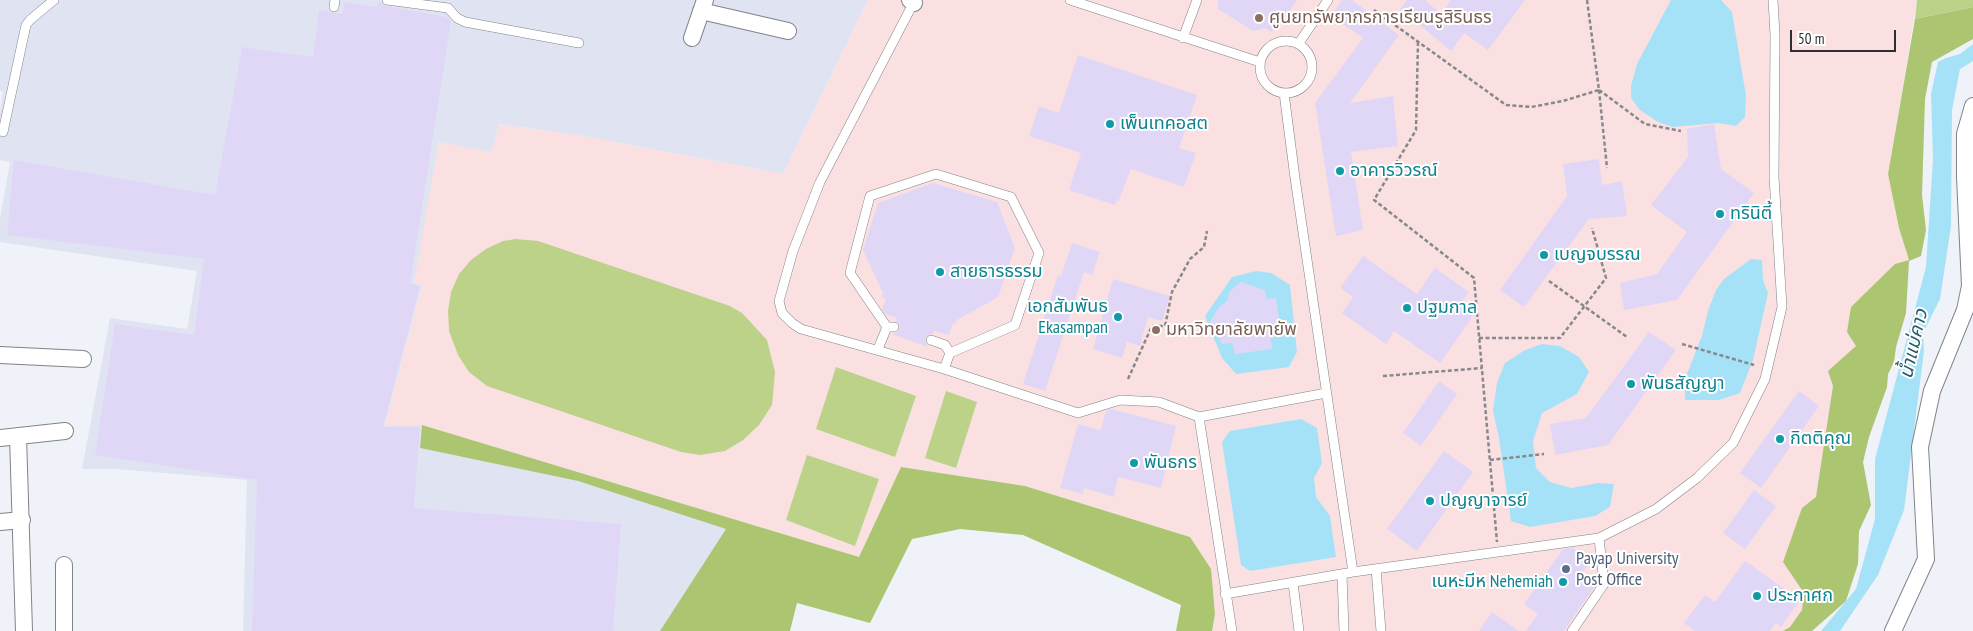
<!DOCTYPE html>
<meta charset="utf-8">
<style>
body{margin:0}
#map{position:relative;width:1973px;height:631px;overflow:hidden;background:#eff2f8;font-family:"PT Sans Narrow",sans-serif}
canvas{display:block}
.scale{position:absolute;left:1790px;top:30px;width:106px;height:22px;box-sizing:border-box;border:2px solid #2d2e31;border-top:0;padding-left:6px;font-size:15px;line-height:18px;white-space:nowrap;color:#2d2e31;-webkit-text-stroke:4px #fff;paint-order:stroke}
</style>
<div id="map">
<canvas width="1973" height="631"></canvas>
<div class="scale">50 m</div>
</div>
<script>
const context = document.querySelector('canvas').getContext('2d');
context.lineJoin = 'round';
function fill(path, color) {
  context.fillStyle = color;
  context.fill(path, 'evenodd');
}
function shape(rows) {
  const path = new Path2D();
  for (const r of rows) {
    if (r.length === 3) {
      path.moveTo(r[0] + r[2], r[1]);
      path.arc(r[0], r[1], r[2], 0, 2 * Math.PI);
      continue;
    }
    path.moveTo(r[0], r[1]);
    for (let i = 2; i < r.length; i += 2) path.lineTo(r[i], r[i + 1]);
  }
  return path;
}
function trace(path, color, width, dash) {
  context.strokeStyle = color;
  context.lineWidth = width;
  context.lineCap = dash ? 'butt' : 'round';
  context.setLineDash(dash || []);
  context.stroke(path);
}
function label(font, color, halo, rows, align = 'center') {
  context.font = font + ' "PT Sans Narrow","Noto Sans Thai",sans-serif';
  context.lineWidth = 4;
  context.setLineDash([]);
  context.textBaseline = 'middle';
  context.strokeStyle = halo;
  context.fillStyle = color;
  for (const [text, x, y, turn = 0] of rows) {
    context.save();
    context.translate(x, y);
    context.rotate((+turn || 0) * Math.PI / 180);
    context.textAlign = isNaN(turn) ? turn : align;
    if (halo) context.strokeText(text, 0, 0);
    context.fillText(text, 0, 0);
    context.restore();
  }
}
const built = shape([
 [0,0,868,0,783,174,582,136,499,124,492,152,439,143,415,283,422,285,385,425,422,425,420,448,578,481,727,529,660,631,243,631,247,480,116,469,82,469,110,318,187,329,197,271,0,242,0,219,10,162,0,160,0,112,3,91,0,91]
]);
const education = shape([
 [868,0,1917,0,1888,174,1899,228,1909,261,1906,313,1896,347,1894,362,1888,374,1887,387,1869,437,1863,462,1869,504,1859,531,1858,564,1812,631,1212,631,1215,614,1190,537,1025,486,901,467,859,557,422,425,385,426,422,285,414,283,439,142,492,152,499,124,582,136,783,174]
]);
const green = shape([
 [1917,0,1973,0,1973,7,1915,19],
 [516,239,538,241,730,306,742,313,767,340,775,372,772,405,759,425,743,440,725,451,700,455,681,452,487,386,469,372,458,355,449,331,448,311,451,292,459,274,471,260,486,249,503,241],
 [836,367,916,396,895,457,816,429],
 [946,391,977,402,956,468,925,458],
 [807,455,879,479,855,546,786,520]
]);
const forest = shape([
 [1973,7,1973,39,1932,62,1925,99,1922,195,1926,230,1921,256,1909,261,1906,313,1896,347,1894,362,1888,374,1887,387,1869,437,1863,462,1871,505,1859,531,1858,564,1846,601,1812,631,1783,631,1790,627,1802,610,1804,593,1783,562,1802,508,1816,497,1833,386,1828,371,1856,346,1847,332,1851,307,1895,264,1909,260,1899,228,1888,174,1915,19],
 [422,425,859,557,901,467,1025,486,1190,537,1211,569,1215,614,1212,631,1176,631,1181,605,1023,535,960,529,912,539,870,623,797,603,790,631,660,631,726,529,578,481,420,448]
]);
const water = shape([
 [1671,0,1721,0,1732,12,1746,96,1745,117,1736,126,1719,123,1673,127,1658,122,1640,110,1631,98,1631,86,1637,64],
 [1973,44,1973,61,1960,69,1952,110,1951,226,1940,299,1923,333,1924,351,1904,510,1878,575,1840,631,1821,631,1856,589,1875,519,1875,459,1926,267,1933,159,1931,94,1938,62,1946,58,1960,54],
 [1751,259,1762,260,1763,280,1768,293,1753,360,1740,393,1719,400,1685,400,1685,379,1702,336,1708,311,1716,290,1724,279],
 [1256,271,1271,273,1290,285,1297,352,1289,367,1236,374,1222,358,1205,316,1232,277],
 [1542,344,1560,346,1579,357,1589,372,1577,394,1542,413,1533,441,1536,468,1550,482,1571,488,1598,483,1614,484,1610,507,1595,516,1530,527,1511,521,1499,438,1493,411,1497,383,1505,363,1525,350],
 [1301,419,1317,428,1322,463,1314,478,1316,497,1330,516,1336,557,1250,571,1241,565,1222,442,1230,431]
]);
const building = shape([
 [1218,0,1297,0,1277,29,1271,32,1265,28,1253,31,1218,9],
 [1342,0,1352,0,1399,35,1350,103,1393,96,1398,146,1351,152,1363,230,1336,236,1315,103,1363,38,1331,16],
 [1407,0,1425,0,1441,14,1451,0,1525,0,1488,50,1464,33,1451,51,1400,9],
 [345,2,377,7,378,2,381,2,386,6,447,17,451,21,410,284,420,286,383,427,420,427,414,508,621,524,613,631,252,631,257,480,95,455,115,324,194,335,204,259,7,235,14,160,215,195,242,47,313,57,319,10,342,14],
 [1078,55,1197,95,1179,148,1196,153,1184,187,1131,169,1118,202,1116,201,1115,205,1069,190,1081,153,1029,136,1039,106,1059,113],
 [1714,124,1721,169,1754,193,1677,300,1624,310,1620,283,1657,274,1687,232,1651,205,1688,157,1687,129],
 [1599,159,1602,185,1622,181,1627,216,1589,219,1524,307,1500,290,1567,196,1563,164],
 [933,183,997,202,1015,248,998,297,957,320,956,324,953,323,949,335,934,331,933,334,927,335,925,341,928,347,892,334,899,331,900,324,896,321,897,318,885,314,882,309,886,299,881,297,883,293,863,250,878,203],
 [1072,243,1100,252,1092,275,1084,272,1045,391,1023,384,1058,275,1061,276],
 [1363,256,1417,294,1435,268,1469,292,1461,303,1475,313,1440,363,1394,331,1386,344,1342,313,1353,297,1340,288],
 [1113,279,1170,296,1162,321,1148,317,1140,346,1127,342,1122,358,1093,349],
 [1241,282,1265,290,1266,299,1276,298,1282,336,1271,338,1272,349,1235,354,1232,343,1222,344,1210,322,1219,307,1227,301,1230,291],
 [1649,332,1676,350,1608,445,1555,455,1550,424,1586,418],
 [1439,381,1457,394,1421,446,1403,433],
 [1799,391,1819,406,1761,488,1740,473],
 [1111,409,1176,426,1161,488,1118,477,1114,497,1084,488,1083,494,1060,488,1078,424,1101,430,1106,411],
 [1444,451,1473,472,1417,551,1387,529],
 [1754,490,1776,506,1745,549,1723,533],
 [1573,548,1591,561,1579,577,1594,587,1564,631,1526,631,1538,614,1524,604,1563,549],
 [1745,561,1800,600,1781,627,1776,623,1770,631,1695,631,1684,623,1705,595,1715,602],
 [1492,612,1519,631,1479,631]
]);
const path = shape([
 [1374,10,1506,105,1531,107,1563,101,1599,90,1587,0],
 [1418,42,1416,130,1374,200,1474,278,1497,542],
 [1599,90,1645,124,1681,131],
 [1599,90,1607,168],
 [1549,281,1627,337],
 [1479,338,1560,338,1606,278,1592,228],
 [1682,344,1754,365],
 [1383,376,1482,368],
 [1128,379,1152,326,1165,326,1172,292,1190,259,1204,247,1207,231],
 [1490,460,1544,454]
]);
const service = shape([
 [387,0,448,8,457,18,465,22,579,43],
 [915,0,820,182,793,251,779,301,782,313,792,323,801,329,944,369,1078,413,1120,400,1159,402,1199,417,1326,393],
 [1070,0,1260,62],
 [334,7,335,0],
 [1183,38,1197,0],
 [1286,67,26],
 [1299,43,1328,0],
 [1284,93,1295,178,1353,572],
 [3,132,26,25,30,20,54,0],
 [887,327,850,273,870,196,936,174,1011,197,1039,253,1015,325,950,353],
 [931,340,945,345,950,353,944,369],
 [878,349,887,327,894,327],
 [1199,417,1232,631],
 [1376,569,1381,631],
 [1342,574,1344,631],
 [1293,583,1299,631],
 [1225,594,1353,572,1599,538,1656,509,1697,478,1733,443,1765,379,1782,307,1774,177,1775,35,1773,0],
 [1572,631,1604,584,1599,538]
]);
const minor = shape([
 [910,0,914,3],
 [701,11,788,31],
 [692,38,705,0],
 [0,355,83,359],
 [18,436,24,631],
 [0,438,65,431],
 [0,522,22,520],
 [64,631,64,565],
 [1893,631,1926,559,1920,447,1932,391,1965,310,1970,286,1965,177,1965,134,1973,106]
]);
const markers = [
 [1259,18,5,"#8d6e63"],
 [1110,124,5,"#0f9aa8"],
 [1340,171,5,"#0f9aa8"],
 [1720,214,5,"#0f9aa8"],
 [1544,255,5,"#0f9aa8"],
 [940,272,5,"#0f9aa8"],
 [1407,308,5,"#0f9aa8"],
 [1118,317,5,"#0f9aa8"],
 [1156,330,5,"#8d6e63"],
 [1631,384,5,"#0f9aa8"],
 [1780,439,5,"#0f9aa8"],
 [1134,463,5,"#0f9aa8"],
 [1430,501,5,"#0f9aa8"],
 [1566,569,5,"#5c6f8a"],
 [1563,582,5,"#0f9aa8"],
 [1757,596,5,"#0f9aa8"]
];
const educationNames = [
 ["ศูนยทรัพยากรการเรียนรูสิรินธร",1269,18],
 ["มหาวิทยาลัยพายัพ",1166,330]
];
const cultureNames = [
 ["เพ็นเทคอสต",1120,124],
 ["อาคารวิวรณ์",1350,171],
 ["ทรินิตี้",1730,214],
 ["เบญจบรรณ",1554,255],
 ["สายธารธรรม",950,272],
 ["เอกสัมพันธ",1108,307,"right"],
 ["Ekasampan",1108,328,"right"],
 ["ปฐมกาล",1417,308],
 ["พันธสัญญา",1641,384],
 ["กิตติคุณ",1790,439],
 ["พันธกร",1144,463],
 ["ปญญาจารย์",1440,501],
 ["เนหะมีห Nehemiah",1553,582,"right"],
 ["ประกาศก",1767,596]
];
const serviceNames = [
 ["Payap University",1576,559],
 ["Post Office",1576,580]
];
const waterNames = [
 ["น้ำแม่คาว",1914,344,-77]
];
fill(built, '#e0e4f2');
fill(education, '#fbe0e2');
fill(green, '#bcd289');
fill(forest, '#acc571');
fill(water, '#a6e2f7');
fill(building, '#e0d7f7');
trace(service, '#818389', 10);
trace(minor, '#818389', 18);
trace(path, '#86888c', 2.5, [4, 2.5]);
trace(service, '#fff', 9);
trace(minor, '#fff', 16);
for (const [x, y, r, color] of markers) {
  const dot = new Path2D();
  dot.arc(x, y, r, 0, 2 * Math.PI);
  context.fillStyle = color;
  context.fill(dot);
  trace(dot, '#fff', 2);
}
label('18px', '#785e54', '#fff', educationNames, 'left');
label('18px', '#0d838f', '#fff', cultureNames, 'left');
label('18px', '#4e5e75', '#fff', serviceNames, 'left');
label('italic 19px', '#295968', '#fff', waterNames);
</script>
